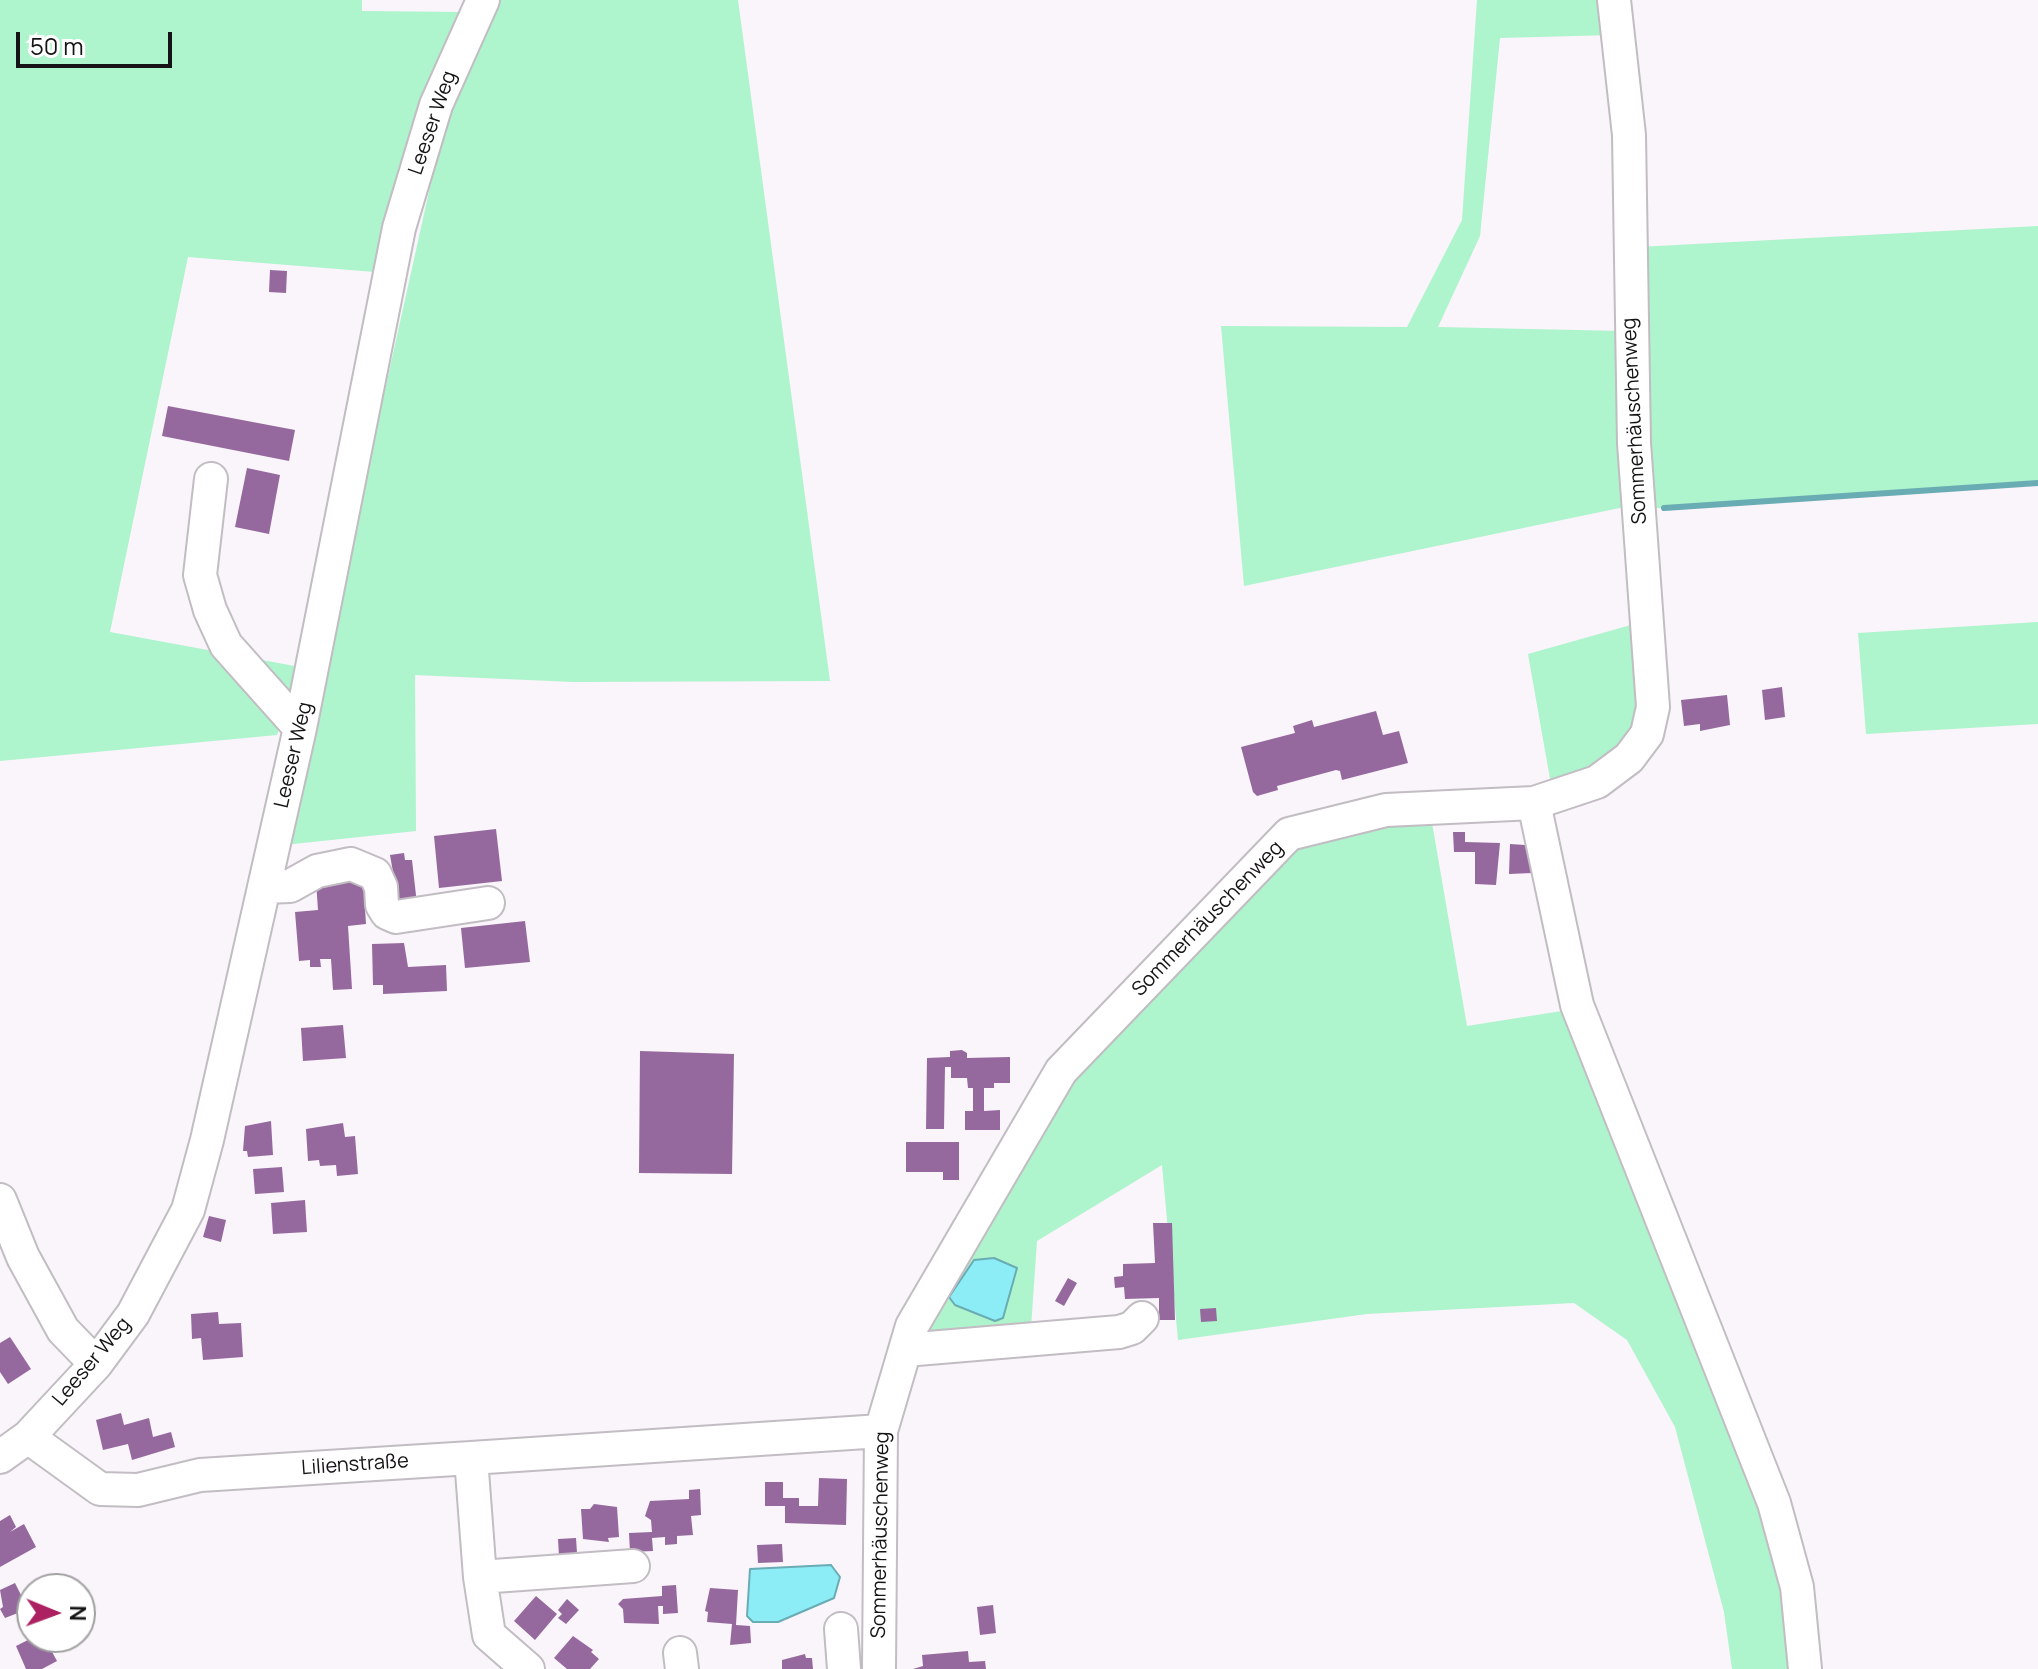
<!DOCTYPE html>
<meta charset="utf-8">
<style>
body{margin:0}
#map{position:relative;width:2038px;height:1669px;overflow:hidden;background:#faf4fb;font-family:Manrope,sans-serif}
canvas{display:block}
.north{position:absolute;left:16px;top:1573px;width:80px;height:80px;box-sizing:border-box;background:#fff;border:2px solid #a1a1a1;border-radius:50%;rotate:91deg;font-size:22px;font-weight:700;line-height:32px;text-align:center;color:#151315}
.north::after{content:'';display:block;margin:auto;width:28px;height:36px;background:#ac2161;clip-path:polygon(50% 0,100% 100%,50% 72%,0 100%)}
.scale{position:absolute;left:16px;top:32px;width:156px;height:36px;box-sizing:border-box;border:4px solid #151315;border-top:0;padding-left:10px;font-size:24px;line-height:28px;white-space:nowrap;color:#151315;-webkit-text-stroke:6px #fff;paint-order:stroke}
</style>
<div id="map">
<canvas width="2038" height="1669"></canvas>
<div class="north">N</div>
<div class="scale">50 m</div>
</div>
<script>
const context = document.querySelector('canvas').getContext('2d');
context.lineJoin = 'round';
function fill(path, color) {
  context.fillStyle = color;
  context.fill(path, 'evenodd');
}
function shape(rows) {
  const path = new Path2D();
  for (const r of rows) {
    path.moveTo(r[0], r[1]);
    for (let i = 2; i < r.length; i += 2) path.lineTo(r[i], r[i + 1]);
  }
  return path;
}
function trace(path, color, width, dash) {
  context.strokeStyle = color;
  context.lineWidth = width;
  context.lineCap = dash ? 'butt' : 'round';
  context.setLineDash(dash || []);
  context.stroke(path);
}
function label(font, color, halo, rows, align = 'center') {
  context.font = font + ' Manrope,sans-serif';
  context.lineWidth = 6;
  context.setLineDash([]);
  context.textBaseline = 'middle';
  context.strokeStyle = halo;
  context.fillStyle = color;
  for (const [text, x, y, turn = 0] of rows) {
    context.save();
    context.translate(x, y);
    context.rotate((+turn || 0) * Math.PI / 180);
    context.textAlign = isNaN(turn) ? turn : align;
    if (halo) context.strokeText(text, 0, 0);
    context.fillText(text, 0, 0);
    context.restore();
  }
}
const green = shape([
 [0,0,362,0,362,11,463,12,375,272,188,257,110,632,300,667,277,735,0,761],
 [499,0,738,0,830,681,573,682,415,675,416,831,284,845,446,115],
 [1477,0,1606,0,1611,35,1500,38,1480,236,1438,327,1622,331,1634,505,1244,586,1221,326,1407,327,1462,220],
 [2038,226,2038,484,1644,509,1638,247],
 [2038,622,2038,724,1866,734,1858,633],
 [1638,623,1647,708,1622,753,1552,790,1528,654],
 [1431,817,1467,1026,1568,1010,1765,1506,1798,1669,1732,1669,1724,1612,1675,1427,1627,1340,1574,1303,1367,1314,1178,1340,1162,1165,1037,1241,1030,1342,924,1354,920,1323,1071,1077,1292,843]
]);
const water = shape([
 [994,1258,1017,1268,1003,1318,995,1321,955,1305,949,1297,974,1260,994,1258],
 [831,1565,840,1577,834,1598,778,1622,753,1622,747,1616,750,1569,831,1565]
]);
const stream = shape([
 [1664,508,2038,483]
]);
const building = shape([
 [270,270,287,271,286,293,269,292],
 [168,406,295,430,289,461,162,436],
 [247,468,280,475,269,534,235,527],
 [1782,687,1785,717,1765,720,1762,690],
 [1727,695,1730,725,1700,731,1700,724,1684,726,1681,700],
 [1376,711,1383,735,1399,731,1408,763,1342,780,1340,771,1336,770,1277,786,1278,790,1257,796,1253,792,1241,747,1295,733,1293,726,1312,720,1314,727],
 [496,829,502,881,439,888,434,836],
 [1453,832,1465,832,1465,842,1500,843,1496,885,1475,884,1475,852,1454,852],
 [1510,844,1525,845,1532,873,1509,874],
 [404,853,405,860,412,860,417,904,399,906,390,855],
 [363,878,366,924,348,926,352,989,333,990,331,959,320,959,321,967,310,967,310,960,299,961,295,912,318,910,316,881],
 [525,921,530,962,465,968,461,928],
 [404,943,408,967,446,965,447,991,383,994,383,985,373,985,372,944],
 [343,1025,346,1058,303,1061,301,1028],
 [962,1050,967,1053,967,1058,1010,1057,1010,1083,994,1083,994,1088,984,1088,984,1111,1000,1110,1000,1130,965,1130,965,1111,973,1111,973,1088,968,1088,967,1078,951,1078,951,1067,945,1067,944,1129,926,1129,927,1058,950,1057,950,1051],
 [640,1051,734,1054,732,1174,639,1173],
 [271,1121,273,1155,248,1157,247,1151,243,1151,245,1126],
 [343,1123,345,1137,355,1136,358,1174,337,1176,336,1165,320,1166,319,1160,308,1161,306,1129],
 [906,1142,959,1142,959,1180,943,1180,943,1172,906,1172],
 [282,1167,284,1192,255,1194,253,1169],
 [305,1200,307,1232,273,1234,271,1203],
 [209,1216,226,1220,221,1242,203,1237],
 [1153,1223,1172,1223,1175,1320,1159,1320,1159,1298,1125,1299,1124,1287,1115,1288,1114,1277,1123,1276,1123,1264,1155,1263],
 [1068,1278,1077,1283,1064,1306,1055,1301],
 [1216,1308,1217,1321,1201,1322,1200,1309],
 [218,1312,219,1324,241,1323,243,1357,203,1360,201,1338,192,1339,191,1314],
 [10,1337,31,1369,8,1384,0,1372,0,1343],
 [121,1413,124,1425,149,1418,153,1437,171,1432,175,1447,132,1460,128,1444,103,1450,96,1420],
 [819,1478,847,1479,846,1525,785,1523,785,1506,765,1506,765,1482,783,1482,783,1498,799,1498,799,1506,818,1506],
 [700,1489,701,1515,691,1516,693,1535,677,1536,677,1544,665,1545,665,1537,652,1538,653,1551,630,1552,629,1533,652,1532,651,1520,645,1516,650,1501,689,1499,689,1490],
 [594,1504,617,1507,619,1537,608,1538,609,1542,583,1539,581,1509,590,1509],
 [10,1515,16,1527,10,1532,24,1524,36,1547,0,1567,0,1521],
 [576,1538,577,1553,559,1556,558,1539],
 [782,1544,783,1562,758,1563,757,1545],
 [15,1583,28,1609,5,1618,0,1609,3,1607,0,1590],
 [676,1585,678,1613,663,1614,663,1606,658,1606,659,1624,624,1623,623,1609,618,1604,623,1599,662,1596,662,1586],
 [710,1588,738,1590,736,1625,750,1626,751,1643,730,1645,732,1624,707,1622,708,1612,705,1611],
 [536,1596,557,1614,535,1640,514,1621],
 [567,1599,579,1610,566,1624,558,1618,562,1614,558,1610],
 [993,1605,996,1633,980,1635,977,1607],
 [573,1636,593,1650,591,1652,599,1659,590,1669,567,1669,554,1658],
 [34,1637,44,1637,57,1661,42,1669,26,1669,16,1646],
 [968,1651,969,1662,985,1661,986,1669,913,1669,923,1666,922,1655],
 [805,1654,806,1658,812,1658,813,1669,782,1669,782,1660]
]);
const minor = shape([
 [211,479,200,575,210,610,226,645,300,728],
 [1534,803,1577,1005,1774,1503,1797,1587,1805,1669],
 [264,887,290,886,317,871,351,864,375,874,381,887,382,905,387,913,396,917,488,903],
 [0,1200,23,1257,63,1330,96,1364],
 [905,1350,1119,1332,1132,1328,1142,1318],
 [28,1437,100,1489,138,1490,200,1475,471,1458,480,1577,489,1635,528,1669],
 [0,1457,28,1437,96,1364,133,1314,188,1210,207,1140,300,728,399,228,436,105,483,0],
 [471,1458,881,1431],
 [480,1577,633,1566],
 [841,1629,844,1669],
 [680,1653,682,1669],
 [879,1669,881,1431,912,1326,1061,1071,1289,834,1386,810,1534,803,1597,782,1629,758,1647,734,1653,707,1634,443,1629,135,1614,0]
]);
const streetNames = [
 ["Leeser Weg",433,123,-71],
 ["Sommerhäuschenweg",1635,421,-93],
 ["Leeser Weg",294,755,-77],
 ["Sommerhäuschenweg",1208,919,-46],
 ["Leeser Weg",92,1362,-50],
 ["Lilienstraße",355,1465,-4],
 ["Sommerhäuschenweg",881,1535,-89]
];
fill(green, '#aef4cc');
fill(water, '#8dedf7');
trace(water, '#69acb3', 2);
trace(stream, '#69acb3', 6);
fill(building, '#95699d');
trace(minor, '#c2bcc3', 36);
trace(minor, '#fff', 32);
label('20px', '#151315', '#fff', streetNames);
</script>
